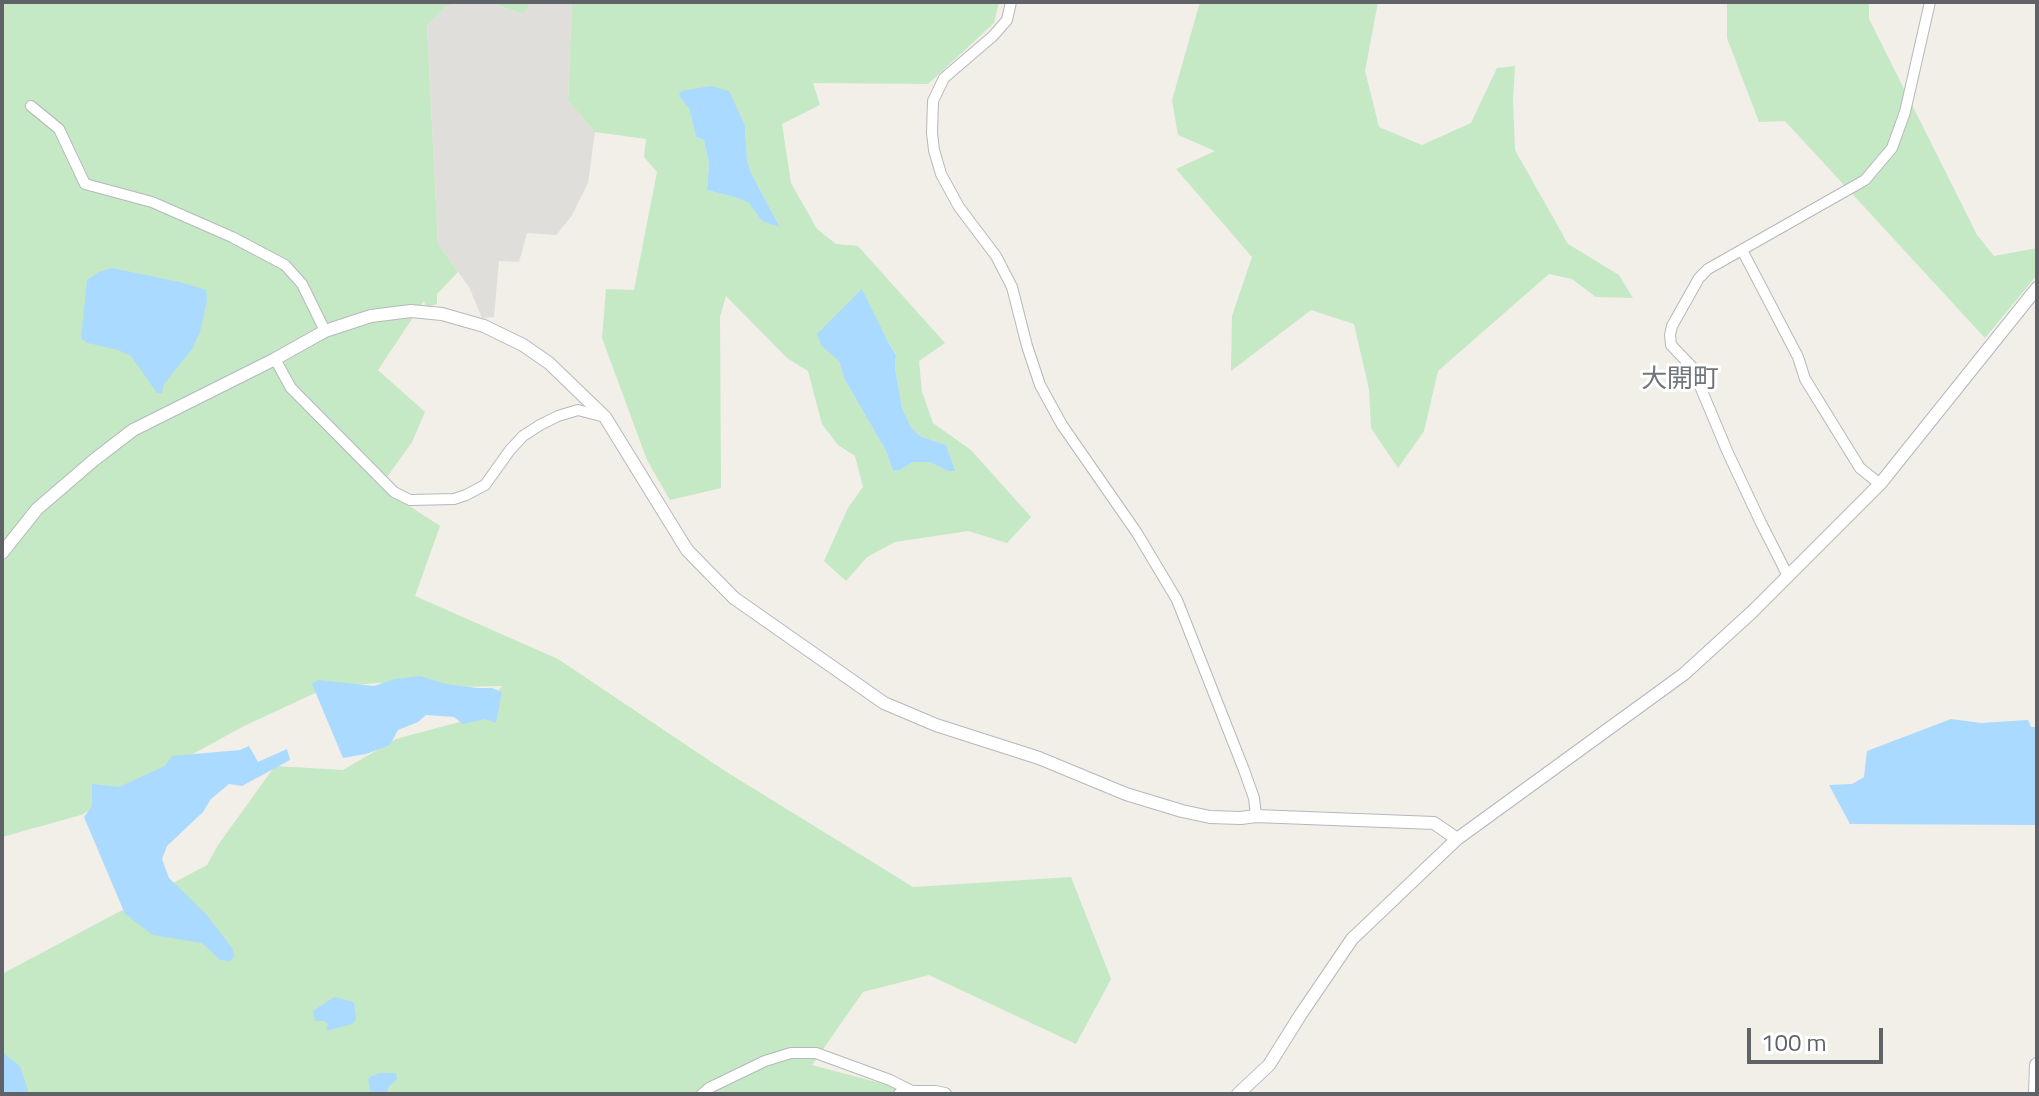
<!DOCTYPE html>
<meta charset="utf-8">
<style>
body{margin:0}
#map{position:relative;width:2039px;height:1096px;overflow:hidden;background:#f1efe8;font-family:"Titillium Web",sans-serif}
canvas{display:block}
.frame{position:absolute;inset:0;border:4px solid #5f6368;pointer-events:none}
.scale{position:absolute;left:1747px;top:1028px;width:136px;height:36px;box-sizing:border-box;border:4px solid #5f6368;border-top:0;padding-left:10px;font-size:24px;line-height:28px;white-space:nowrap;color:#5f6368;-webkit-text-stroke:6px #fff;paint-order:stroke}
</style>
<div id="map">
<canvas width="2039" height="1096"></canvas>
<div class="frame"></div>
<div class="scale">100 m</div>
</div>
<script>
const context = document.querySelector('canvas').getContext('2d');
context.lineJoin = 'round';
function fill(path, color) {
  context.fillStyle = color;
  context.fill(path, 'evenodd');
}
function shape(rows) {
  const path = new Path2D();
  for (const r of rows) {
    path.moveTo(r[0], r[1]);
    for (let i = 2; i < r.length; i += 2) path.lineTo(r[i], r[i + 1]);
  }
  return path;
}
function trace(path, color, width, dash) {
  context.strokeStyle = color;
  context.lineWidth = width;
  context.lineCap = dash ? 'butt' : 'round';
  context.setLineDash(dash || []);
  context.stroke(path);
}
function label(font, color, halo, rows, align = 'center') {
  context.font = font + ' "Titillium Web","Noto Sans JP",sans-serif';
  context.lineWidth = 6;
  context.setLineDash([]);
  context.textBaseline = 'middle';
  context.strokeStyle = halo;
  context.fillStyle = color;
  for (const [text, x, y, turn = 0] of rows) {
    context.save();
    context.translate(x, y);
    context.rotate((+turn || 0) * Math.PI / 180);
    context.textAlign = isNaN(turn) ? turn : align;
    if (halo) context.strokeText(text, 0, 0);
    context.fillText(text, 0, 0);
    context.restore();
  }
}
const industrial = shape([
 [468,2,489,2,523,14,531,2,572,2,568,101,595,132,588,183,571,217,556,235,527,233,519,262,499,261,494,317,482,318,469,287,438,244,427,26,446,6]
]);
const green = shape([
 [2,2,468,2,446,6,427,26,438,244,458,272,437,294,437,304,426,307,424,301,378,370,425,412,412,442,380,487,440,526,415,596,558,659,725,771,913,887,1071,877,1111,979,1076,1044,929,975,863,992,812,1065,921,1094,2,1094,2,974,207,865,218,845,275,766,343,770,396,739,474,718,502,686,454,687,376,683,326,688,244,726,81,815,2,837],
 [489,2,531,2,523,14],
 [572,2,999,2,994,23,928,84,813,83,820,105,782,124,791,183,817,229,836,244,858,246,945,343,919,361,922,392,933,423,971,450,1031,517,1007,543,968,531,895,542,867,557,846,581,824,561,848,508,863,487,855,456,838,445,822,424,808,371,787,358,726,296,720,317,721,488,670,500,647,460,602,338,606,289,634,290,657,172,644,157,646,139,595,132,568,101],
 [689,108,745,126,747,160,751,173,779,225,762,221,750,203,737,198,707,190,709,163,704,140,696,137],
 [886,338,896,354,895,368,902,408,911,427,920,436,946,445,948,471,929,462,913,462,900,470,893,471,886,451,845,380,839,361],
 [1200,2,1378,2,1365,71,1379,127,1422,145,1471,123,1497,68,1515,66,1513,100,1515,150,1568,244,1619,275,1633,298,1596,297,1572,279,1549,274,1438,371,1424,431,1398,468,1371,428,1369,389,1354,324,1311,310,1231,371,1232,316,1252,257,1176,169,1215,151,1178,135,1172,100],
 [1727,2,1869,2,1869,19,1977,235,1994,256,2037,248,2037,275,1985,338,1785,121,1759,122,1727,38]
]);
const water = shape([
 [711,86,729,91,745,126,747,160,751,173,780,227,762,221,749,203,737,198,707,190,709,163,704,140,696,137,689,108,679,96,681,91],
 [112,268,179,282,206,290,207,300,200,332,192,349,164,384,162,393,157,393,131,356,118,350,88,343,81,339,87,280,99,272],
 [862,289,886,338,896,355,895,368,902,408,911,427,920,436,946,445,955,471,948,471,929,462,913,462,900,470,893,471,886,451,845,380,839,361,821,345,817,334],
 [420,676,446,684,477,688,492,688,502,692,496,723,485,719,463,724,454,717,426,715,418,722,398,730,390,745,366,754,343,758,312,684,318,680,374,686,395,679],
 [1951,719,1981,723,2028,720,2031,727,2037,727,2037,825,1850,824,1829,785,1852,784,1864,777,1867,751],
 [249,746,258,762,287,749,290,760,242,786,229,784,211,799,203,812,167,846,162,859,169,878,206,914,232,948,235,957,229,961,220,960,202,943,153,935,125,914,84,817,92,806,92,784,119,787,165,766,172,756,240,750],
 [334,997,354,1002,356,1019,352,1024,326,1031,328,1024,324,1021,315,1021,313,1011],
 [2,1052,20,1066,29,1094,2,1094],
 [380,1073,396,1073,397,1079,389,1086,386,1094,371,1094,368,1079,370,1077]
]);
const minor = shape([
 [1011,2,1007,20,993,36,944,78,933,101,932,133,934,150,941,174,959,207,996,256,1012,287,1027,346,1040,385,1062,425,1137,533,1177,600,1244,770,1254,798,1256,816],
 [31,106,59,129,85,184,152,202,232,237,285,265,302,284,325,331],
 [1742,250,1798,357,1805,379,1860,468,1880,484],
 [275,359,291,388,394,492,410,500,454,499,466,495,485,485,510,450,523,436,540,425,558,416,578,410,605,417],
 [1788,576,1761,523,1728,453,1692,367,1671,345,1670,335,1672,326,1699,278,1708,269,1865,180,1892,148,1905,112,1930,2],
 [702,1094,709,1088,765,1061,791,1053,816,1053,890,1080,914,1092]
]);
const tertiary = shape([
 [2,553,37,509,94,460,133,430,275,359,325,331,371,316,411,311,442,314,484,326,523,345,549,363,605,417,687,550,734,598,884,703,936,725,1039,758,1126,794,1182,811,1210,817,1241,818,1256,816,1434,823,1457,839],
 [900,1094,909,1092,935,1092,945,1094],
 [1238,1094,1269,1065,1301,1014,1352,939,1457,839,1684,674,1752,612,1880,484,2037,288]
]);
const secondary = shape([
 [2036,1094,2037,1065]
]);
const quarterNames = [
 ["大開町",1680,381]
];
fill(industrial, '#e0deda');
fill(green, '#c5e8c5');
fill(water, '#aadaff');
trace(minor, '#b5b8bc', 12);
trace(tertiary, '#b5b8bc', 14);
trace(secondary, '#b6babf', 16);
trace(minor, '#fff', 10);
trace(tertiary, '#fff', 12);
trace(secondary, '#fff', 14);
label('26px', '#70757a', '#fff', quarterNames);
</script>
